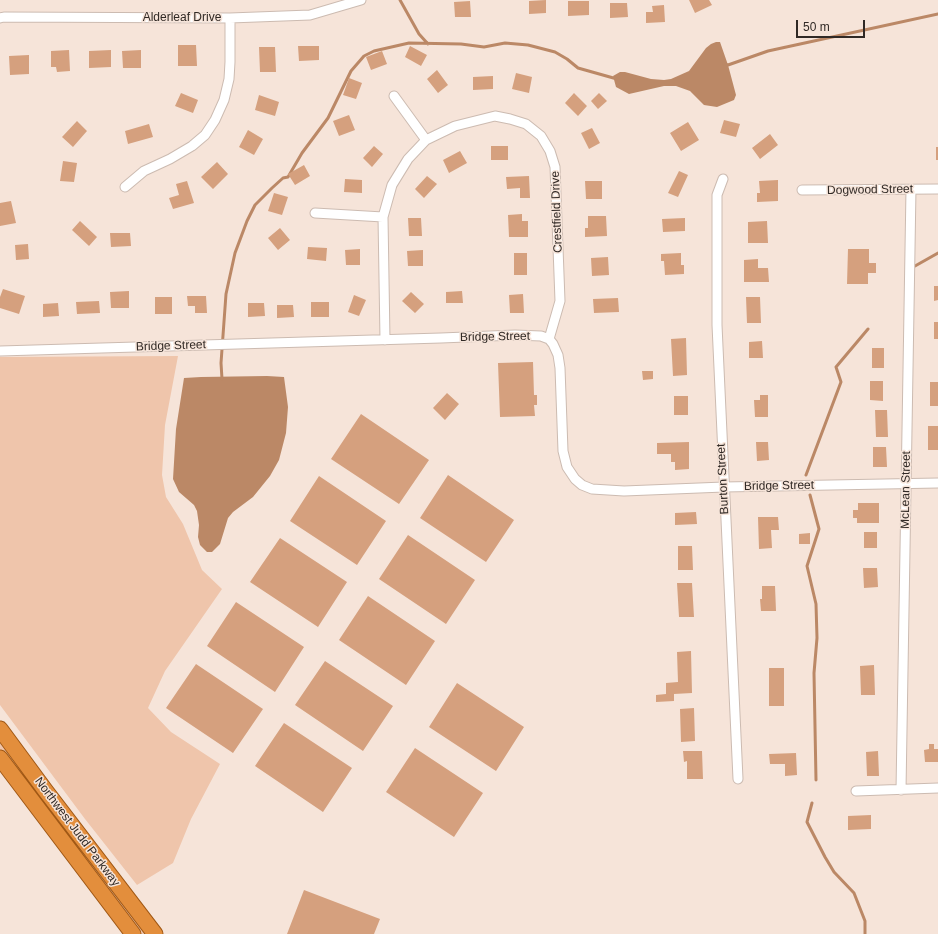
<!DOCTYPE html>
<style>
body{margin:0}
#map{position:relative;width:938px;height:934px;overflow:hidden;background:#f6e4d9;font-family:Arial,sans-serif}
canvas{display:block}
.scale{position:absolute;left:796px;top:20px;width:69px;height:18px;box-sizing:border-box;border:2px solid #302925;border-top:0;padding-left:5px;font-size:12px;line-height:14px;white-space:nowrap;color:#302925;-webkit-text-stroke:3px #f6e4d9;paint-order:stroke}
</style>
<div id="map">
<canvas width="938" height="934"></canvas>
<div class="scale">50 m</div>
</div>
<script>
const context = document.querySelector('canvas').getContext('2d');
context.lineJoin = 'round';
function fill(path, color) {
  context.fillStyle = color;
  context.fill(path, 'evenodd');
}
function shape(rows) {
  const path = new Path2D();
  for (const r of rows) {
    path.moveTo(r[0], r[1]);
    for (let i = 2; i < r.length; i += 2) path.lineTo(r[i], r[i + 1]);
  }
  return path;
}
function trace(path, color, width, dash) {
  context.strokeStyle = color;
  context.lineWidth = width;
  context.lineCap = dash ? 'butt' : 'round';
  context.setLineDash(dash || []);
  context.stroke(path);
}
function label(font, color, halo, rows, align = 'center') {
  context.font = font + ' Arial,sans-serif';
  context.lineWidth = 3;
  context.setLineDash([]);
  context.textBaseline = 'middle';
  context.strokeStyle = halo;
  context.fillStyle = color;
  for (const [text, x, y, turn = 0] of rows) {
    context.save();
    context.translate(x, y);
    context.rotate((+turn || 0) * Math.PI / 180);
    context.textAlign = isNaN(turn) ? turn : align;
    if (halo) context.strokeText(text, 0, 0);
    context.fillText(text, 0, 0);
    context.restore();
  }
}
const green = shape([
 [178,356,165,425,162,475,166,497,183,524,202,570,222,589,165,671,148,708,171,732,220,764,191,819,173,863,137,885,85,819,0,705,0,357],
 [0,738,148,934,140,934,24,783,0,749]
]);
const water = shape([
 [716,42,720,42,728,65,736,95,734,100,717,107,704,105,690,91,676,86,664,86,629,94,616,87,613,76,620,72,625,72,651,79,664,80,671,79,689,71,706,48,711,44],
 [267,376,284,377,288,407,286,433,279,460,270,476,253,497,233,512,228,518,220,544,212,552,207,552,200,545,198,537,199,525,197,511,194,505,179,492,173,479,176,429,184,378,201,377]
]);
const stream = shape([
 [400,0,419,34,428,44],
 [724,64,728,65,768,51,938,14],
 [915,266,938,253],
 [222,379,221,363,226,294,235,253,247,221,255,205,272,188,283,178,288,177,302,153,328,118,351,71,364,56,374,51,409,43,461,44,484,47,505,43,528,45,555,52,567,59,578,68,617,79],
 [806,475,841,382,836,367,868,329],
 [810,495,819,529,807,566,816,604,817,638,814,673,816,780],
 [812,803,807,822,825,857,834,872,854,893,865,921,865,934]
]);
const building = shape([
 [546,0,546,13,529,14,529,1],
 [689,0,709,0,712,5,695,13],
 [470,1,471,17,455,17,454,2],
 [568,1,589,1,589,15,568,16],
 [610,3,627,3,628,17,610,18],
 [664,5,665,22,646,23,646,12,653,12,652,6],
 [178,45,196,45,197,66,178,66],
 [298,46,319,46,319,60,299,61],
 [410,46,427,55,421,66,405,57],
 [259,47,275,47,276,72,260,72],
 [69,50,70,71,57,72,56,67,51,67,51,51],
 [111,50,111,67,89,68,89,51],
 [141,50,141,68,123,68,122,51],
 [382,51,387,64,371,70,366,57],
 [29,55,29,74,10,75,9,56],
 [437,70,448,85,438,93,427,79],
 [516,73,532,77,529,93,512,89],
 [493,76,493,89,473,90,473,77],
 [349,78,362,83,356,99,343,95],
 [181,93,198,100,193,113,175,106],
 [574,93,587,106,578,116,565,103],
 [599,93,607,101,598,109,591,101],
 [259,95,279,102,275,116,255,110],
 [349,115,355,130,339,136,333,121],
 [724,120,740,124,736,137,720,133],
 [77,121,87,131,73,147,62,137],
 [688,122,699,140,681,151,670,133],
 [149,124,153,137,128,144,125,131],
 [592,128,600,143,589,149,581,133],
 [248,130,263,139,254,155,239,147],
 [770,134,778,145,760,159,752,148],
 [374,146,383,154,372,167,363,158],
 [491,146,508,146,508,160,491,160],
 [936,147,938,147,938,160,936,160],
 [460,151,467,163,449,173,443,160],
 [63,161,77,163,74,182,60,181],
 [217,162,228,174,213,189,201,177],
 [304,165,310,176,295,185,288,174],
 [679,171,688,175,678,197,668,193],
 [427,176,437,184,424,198,415,189],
 [529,176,530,198,520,198,520,188,507,189,506,177],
 [345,179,362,180,362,193,344,192],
 [778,180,778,201,757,202,757,193,760,193,759,181],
 [187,181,194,203,173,209,169,198,179,195,176,184],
 [585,181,602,181,602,199,586,199],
 [274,193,288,197,282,215,268,211],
 [11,201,16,223,0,226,0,203],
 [522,214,522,221,528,221,528,237,509,237,508,215],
 [588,216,606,216,607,236,585,237,585,228,588,228],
 [408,218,421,218,422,236,409,236],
 [685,218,685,231,663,232,662,219],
 [80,221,97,237,89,246,72,230],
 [767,221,768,243,748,243,748,222],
 [280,228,290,240,278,250,268,238],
 [110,233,130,233,131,246,111,247],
 [28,244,29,259,16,260,15,245],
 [308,247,327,248,326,261,307,259],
 [360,249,360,265,346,265,345,250],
 [848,249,869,249,869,263,876,263,876,273,868,273,868,284,847,284],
 [423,250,423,266,408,266,407,251],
 [514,253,527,253,527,275,514,275],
 [681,253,681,265,684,265,684,274,665,275,664,261,661,261,661,254],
 [608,257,609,275,592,276,591,258],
 [758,259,758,268,768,268,769,282,744,282,744,260],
 [934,286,938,286,938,300,934,301],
 [3,289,25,296,19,314,0,308,0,297],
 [129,291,129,308,111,308,110,292],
 [462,291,463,303,446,303,446,292],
 [411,292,424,304,415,313,402,301],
 [523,294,524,313,510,313,509,295],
 [354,295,366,300,359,316,348,312],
 [187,296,206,296,207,313,195,313,195,306,188,306],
 [155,297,172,297,172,314,155,314],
 [746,297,760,297,761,323,747,323],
 [618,298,619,312,594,313,593,299],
 [99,301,100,313,77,314,76,302],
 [311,302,329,302,329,317,311,317],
 [58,303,59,316,43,317,43,304],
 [248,303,264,303,265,316,248,317],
 [277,305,293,305,294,317,277,318],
 [934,322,938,322,938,339,934,339],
 [686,338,687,375,673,376,671,339],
 [762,341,763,358,749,358,749,342],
 [872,348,884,348,884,368,872,368],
 [533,362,534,395,537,395,537,405,534,405,535,416,500,417,498,363],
 [642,371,653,371,653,379,643,380],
 [870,381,883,381,883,401,870,400],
 [930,382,938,382,938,406,930,406],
 [447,393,459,404,445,420,433,408],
 [760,395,768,395,768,417,755,417,754,400,760,400],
 [674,396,688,396,688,415,674,415],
 [875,410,887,410,888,437,876,437],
 [361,414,429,460,399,504,331,459],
 [928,426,938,426,938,450,928,450],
 [689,442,689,469,675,470,675,462,671,462,671,454,657,454,657,443],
 [756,442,768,442,769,460,757,461],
 [873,447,886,447,887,467,873,467],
 [448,475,514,520,486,562,420,518],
 [319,476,386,521,357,565,290,521],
 [858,503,879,503,879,523,857,523,857,518,853,518,853,510,858,510],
 [696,512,697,524,675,525,675,513],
 [758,517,778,517,779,530,771,530,772,548,759,549],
 [864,532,877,532,877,548,864,548],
 [810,533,810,544,799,544,799,534],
 [408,535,475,580,446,624,379,579],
 [280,538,347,582,318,627,250,582],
 [678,546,692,546,693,570,678,570],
 [863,568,877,568,878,587,864,588],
 [677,583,692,583,694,617,679,617],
 [762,586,775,586,776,611,761,611,760,599,762,599],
 [368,596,435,641,406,685,339,640],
 [236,602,304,647,275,692,207,646],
 [691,651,692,693,674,694,674,701,656,702,656,695,666,694,666,683,678,682,677,652],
 [325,661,393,706,363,751,295,705],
 [196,664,263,709,233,753,166,708],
 [874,665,875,695,861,695,860,666],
 [769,668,784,668,784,706,769,706],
 [457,683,524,727,496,771,429,727],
 [694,708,695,741,681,742,680,709],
 [284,723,352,768,323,812,255,766],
 [929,744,934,744,934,749,938,749,938,762,925,762,924,750,929,749],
 [415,748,483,793,454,837,386,792],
 [683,751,702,751,703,779,687,779,687,761,684,762],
 [878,751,879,776,867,776,866,752],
 [796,753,797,775,785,776,785,764,770,764,769,754],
 [871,815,871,829,848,830,848,816],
 [304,890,380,919,374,934,287,934]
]);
const minor = shape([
 [0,18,4,17,230,18,310,15,361,0],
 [394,96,426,140],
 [723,179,717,195,717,325,738,779],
 [125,187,144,171,170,159,192,146,205,135,215,120,224,100,229,79,230,62,230,18],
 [802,190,938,189],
 [315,213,383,217],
 [385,340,383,217,392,185,408,159,426,140,455,126,495,116,510,119,526,124,541,136,550,151,555,167,560,301,549,339],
 [0,351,441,338,515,335,541,336,549,339,553,344,558,355,560,368,563,451,567,467,575,479,582,485,592,489,624,491,724,487,938,483],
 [901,790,911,189],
 [856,791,938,788]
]);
const trunk = shape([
 [0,729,45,790,155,934],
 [0,758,133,934]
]);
const streetNames = [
 ["Alderleaf Drive",182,18],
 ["Dogwood Street",870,190,-1],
 ["Crestfield Drive",557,212,-92],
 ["Bridge Street",495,337,-1],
 ["Bridge Street",171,346,-2],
 ["Burton Street",723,479,-93],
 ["Bridge Street",779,486,-1],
 ["McLean Street",906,490,-89],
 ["Northwest Judd Parkway",77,832,53]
];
fill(green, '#efc5ab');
fill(water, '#b86');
trace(stream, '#b86', 3);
fill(building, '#d5a07e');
trace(minor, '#ccbbb1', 11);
trace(trunk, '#a05815', 17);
trace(minor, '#fff', 9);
trace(trunk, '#e38e3c', 15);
label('12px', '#302925', '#f6e4d9', streetNames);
</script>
